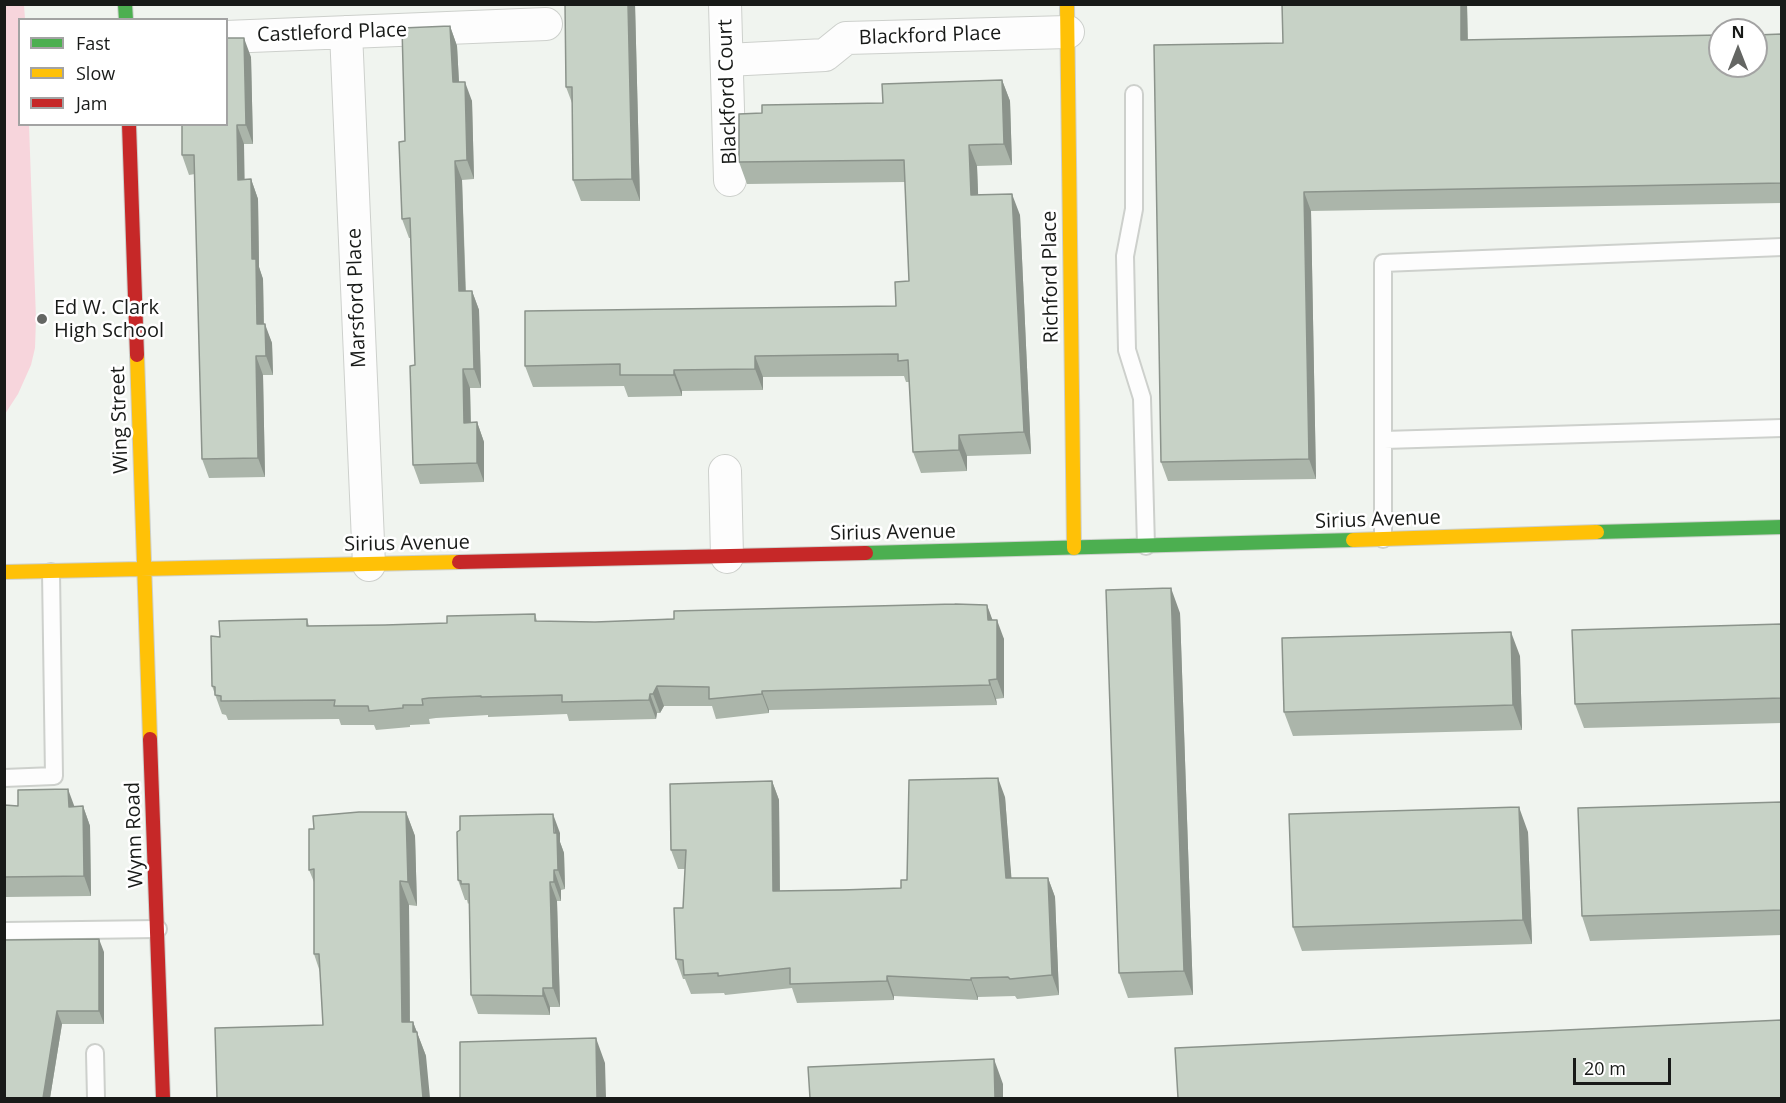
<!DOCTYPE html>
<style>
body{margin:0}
#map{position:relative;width:1786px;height:1103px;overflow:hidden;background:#f0f4ef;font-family:"Open Sans",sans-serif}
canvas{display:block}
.frame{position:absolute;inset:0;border:6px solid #181a18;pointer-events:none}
.legend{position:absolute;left:18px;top:18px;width:210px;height:108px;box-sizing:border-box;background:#fff;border:2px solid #a3a3a3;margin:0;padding:8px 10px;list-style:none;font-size:18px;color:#181a18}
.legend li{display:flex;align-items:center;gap:12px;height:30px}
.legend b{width:30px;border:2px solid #a3a3a3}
.north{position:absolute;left:1708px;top:18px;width:60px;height:60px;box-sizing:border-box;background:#fff;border:2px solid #a3a3a3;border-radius:50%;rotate:0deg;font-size:16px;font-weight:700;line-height:24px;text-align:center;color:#181a18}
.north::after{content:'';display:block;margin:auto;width:21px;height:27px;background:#646663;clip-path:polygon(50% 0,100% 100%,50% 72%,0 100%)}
.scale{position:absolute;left:1573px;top:1058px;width:98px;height:27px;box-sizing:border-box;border:3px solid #181a18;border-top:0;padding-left:8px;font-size:18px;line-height:21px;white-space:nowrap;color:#181a18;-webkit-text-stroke:4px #fff;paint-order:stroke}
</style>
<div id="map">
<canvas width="1786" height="1103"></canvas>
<div class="frame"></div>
<ul class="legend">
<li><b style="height:8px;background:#4caf50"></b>Fast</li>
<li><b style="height:8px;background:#ffc107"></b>Slow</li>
<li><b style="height:8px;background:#c62828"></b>Jam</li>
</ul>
<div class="north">N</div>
<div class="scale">20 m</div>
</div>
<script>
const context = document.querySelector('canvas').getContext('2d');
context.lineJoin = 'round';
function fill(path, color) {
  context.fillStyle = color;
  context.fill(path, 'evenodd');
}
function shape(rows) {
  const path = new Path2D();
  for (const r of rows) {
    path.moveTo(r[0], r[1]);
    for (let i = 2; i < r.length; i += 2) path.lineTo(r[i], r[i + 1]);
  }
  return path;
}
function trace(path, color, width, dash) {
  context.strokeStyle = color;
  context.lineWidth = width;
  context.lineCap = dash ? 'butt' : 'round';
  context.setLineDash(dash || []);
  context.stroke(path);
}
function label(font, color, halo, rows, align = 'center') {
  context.font = font + ' "Open Sans",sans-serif';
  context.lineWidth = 5;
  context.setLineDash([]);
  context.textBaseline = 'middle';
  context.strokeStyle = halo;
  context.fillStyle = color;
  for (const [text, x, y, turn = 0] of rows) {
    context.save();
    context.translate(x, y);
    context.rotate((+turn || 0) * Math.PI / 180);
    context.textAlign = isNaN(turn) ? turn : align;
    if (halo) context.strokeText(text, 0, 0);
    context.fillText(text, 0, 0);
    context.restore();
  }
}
const green = shape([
 [4,5,24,5,25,19,20,20,20,124,29,125,36,319,35,348,31,365,18,394,5,414]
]);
const lane = shape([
 [1134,94,1134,209,1125,256,1127,350,1142,398,1146,546],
 [1384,440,1782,428],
 [1383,539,1383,263,1782,247],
 [4,778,54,776,51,572],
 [4,931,158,929],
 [95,1053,96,1098]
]);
const street = shape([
 [725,4,730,180],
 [346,32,369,565],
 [226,37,546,24],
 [727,60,825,55,846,38,1068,32],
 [725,471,727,557]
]);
const fast = shape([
 [125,4,126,20],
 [1597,532,1782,527],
 [866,553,1353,540]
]);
const slow = shape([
 [1067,4,1074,548],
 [137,355,150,739],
 [1353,540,1597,532],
 [4,572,459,562]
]);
const jam = shape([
 [129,124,137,355],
 [459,562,866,553],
 [150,739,163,1098]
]);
const wall = shape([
 [635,4,640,201,581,201,573,180,572,103,566,87],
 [1282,4,1467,4,1468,40,1782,34,1782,203,1311,211,1316,479,1168,481,1161,462,1283,43],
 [450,26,457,46,459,82,472,101,474,179,462,180,466,291,472,291,479,310,481,388,470,388,471,422,477,422,484,442,484,482,420,484,413,465,415,365,411,238,409,238,402,219,405,141],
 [251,57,253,144,244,144,244,180,251,179,258,199,259,267,263,279,264,324,272,343,273,375,263,375,265,477,209,478,202,459,195,174,189,175,182,155],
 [1002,80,1010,101,1012,165,977,166,978,195,1020,215,1031,454,967,456,967,471,921,473,913,452,910,382,906,382,904,376,763,377,763,390,682,391,682,396,628,397,624,386,533,387,525,366,896,306,909,281,905,182,747,184,739,162,762,113,883,103],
 [987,605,992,620,1004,639,1004,698,996,699,997,705,769,710,769,713,716,719,712,706,664,706,660,713,657,713,656,719,569,721,567,714,488,717,488,715,436,718,429,719,430,724,410,725,410,727,376,730,374,725,341,725,339,719,228,720,226,715,222,714,212,686,220,637,307,619,309,626,385,625,447,623,535,614,537,621,595,622],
 [1180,613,1193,995,1128,998,1119,973],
 [1782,624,1782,723,1584,728,1575,704],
 [1520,656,1522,730,1293,736,1284,712],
 [772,781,779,800,780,891,901,888,907,880,1005,797,1011,878,1048,878,1055,897,1059,995,1017,999,1015,996,978,997,978,1000,894,996,894,1000,797,1003,792,988,725,995,724,993,691,994,685,979,683,979,676,959,683,908,685,869,678,869,671,850],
 [1782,802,1782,935,1590,941,1582,916],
 [4,805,18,806,83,806,90,826,91,896,6,897,5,903,4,903],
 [406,812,415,836,417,906,409,905,410,1022,413,1022,426,1056,323,1025,320,972,314,954,314,882,309,870],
 [1528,832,1532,944,1302,951,1293,927],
 [560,833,560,842,564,853,565,889,561,890,561,901,557,901,560,1007,550,1007,550,1015,478,1014,471,995,469,903,468,904,467,900,465,900,458,880],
 [4,940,104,952,104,1024,62,1024,50,1098,4,1098]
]);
const shadedWall = shape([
 [628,4,635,4,640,201,632,179],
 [1461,4,1467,4,1468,59,1461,40],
 [450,26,457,46,460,101,453,82],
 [244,38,251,57,253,144,246,125],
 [1002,80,1010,101,1012,165,1004,144],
 [465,82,472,101,474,179,467,160],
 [237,125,244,144,245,199,238,180],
 [969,145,977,166,979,217,971,195],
 [455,161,462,180,466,310,459,291],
 [251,179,258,199,259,267,263,279,264,343,257,324,252,259],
 [1304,192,1311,211,1316,479,1309,459],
 [1012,194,1020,215,1031,454,1024,432],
 [472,291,479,310,481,388,474,369],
 [265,324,272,343,273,375,266,356],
 [256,356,263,375,265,477,258,458],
 [755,356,763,377,763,390,755,369],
 [463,369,470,388,471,442,464,423],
 [674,370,682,391,682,396,674,375],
 [477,422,484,442,484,482,477,463],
 [959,435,967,456,967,471,959,450],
 [1171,588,1180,613,1193,995,1184,971],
 [987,605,994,624,988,620],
 [997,620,1004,639,1004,698,997,679],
 [1511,632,1520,656,1522,730,1513,705],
 [989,680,996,699,997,705,990,685],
 [657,686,664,706,660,713,653,694],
 [762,691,769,710,769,713,762,694],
 [650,694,657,713,656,719,649,700],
 [998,778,1005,797,1013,897,1006,878],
 [772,781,779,800,780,910,773,891],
 [68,789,75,808,69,807],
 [83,806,90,826,91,896,84,876],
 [1519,807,1528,832,1532,944,1523,920],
 [406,812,415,836,417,906,408,882],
 [553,814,560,833,560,842,564,853,565,889,558,870],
 [554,870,561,890,561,901,554,882],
 [1048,878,1055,897,1059,995,1052,975],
 [400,881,409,905,410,1046,402,1022],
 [550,882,557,901,560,1007,553,988],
 [4,892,6,897,5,903,4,900],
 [99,939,104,952,104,1024,99,1011],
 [887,976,894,996,894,1000,887,981],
 [971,978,978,997,978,1000,971,980],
 [543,988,550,1007,550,1015,543,996],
 [57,1011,62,1024,50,1098,43,1098],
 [413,1022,426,1056,430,1098,423,1098,413,1032],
 [596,1038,605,1063,606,1098,597,1098],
 [994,1059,1003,1084,1003,1098,995,1098]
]);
const building = shape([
 [565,4,628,4,632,179,573,180,572,87,566,87,565,4],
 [1282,4,1461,4,1461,40,1720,35,1720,66,1756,66,1756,35,1782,34,1782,183,1304,192,1309,459,1161,462,1154,45,1283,43,1282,4],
 [450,26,453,82,465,82,467,160,455,161,459,291,472,291,474,369,463,369,464,423,477,422,477,463,413,465,410,366,415,365,410,218,402,219,399,142,405,141,402,28,450,26],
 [226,38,244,38,246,125,237,125,238,180,251,179,252,259,256,259,257,324,265,324,266,356,256,356,258,458,202,459,194,155,182,155,182,124,226,124,226,38],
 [1002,80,1004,144,969,145,971,195,1012,194,1024,432,959,435,959,450,913,452,908,360,898,361,898,354,755,356,755,369,674,370,674,375,620,375,620,364,525,366,525,311,896,306,895,282,909,281,904,160,739,162,739,114,762,113,762,105,883,103,882,84,1002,80],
 [1171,588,1184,971,1119,973,1106,590,1171,588],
 [955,604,987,605,988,620,997,620,997,679,989,680,990,685,762,691,762,694,709,699,709,687,657,686,653,694,650,694,649,700,562,702,562,695,481,697,481,696,429,698,422,699,423,705,403,705,403,708,369,711,368,706,334,706,335,700,221,701,221,696,215,695,215,687,212,686,211,636,220,637,219,621,307,619,307,626,385,625,447,623,447,616,535,614,535,621,595,622,674,619,674,611,955,604],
 [1782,624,1782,698,1575,704,1572,630,1782,624],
 [1511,632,1513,705,1284,712,1282,638,1511,632],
 [998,778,1006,878,1048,878,1052,975,1010,979,1008,977,971,978,971,980,887,976,887,981,790,984,790,968,718,976,718,973,684,975,683,960,676,959,674,908,683,908,686,850,671,850,670,784,772,781,773,891,842,890,901,888,901,880,907,880,909,780,998,778],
 [68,789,69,807,83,806,84,876,4,877,4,805,18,806,18,790,68,789],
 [1782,802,1782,910,1582,916,1578,808,1782,802],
 [1519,807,1523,920,1293,927,1289,814,1519,807],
 [359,812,406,812,408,882,400,881,402,1022,413,1022,413,1032,417,1032,423,1098,217,1098,215,1028,323,1025,319,954,314,954,314,869,309,870,309,829,314,829,313,816,359,812],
 [553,814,554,833,557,833,558,870,554,870,554,882,550,882,553,988,543,988,543,996,471,995,469,884,461,884,461,881,458,880,457,832,460,830,460,816,553,814],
 [99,939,99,1011,57,1011,43,1098,4,1098,4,940,99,939],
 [1782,1020,1782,1098,1178,1098,1175,1048,1782,1020],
 [596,1038,597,1098,460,1098,460,1042,596,1038],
 [994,1059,995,1098,810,1098,808,1067,994,1059]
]);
const markers = [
 [42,319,6,"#646663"]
];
const streetNames = [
 ["Castleford Place",332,33,-2],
 ["Blackford Place",930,36,-2],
 ["Blackford Court",728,92,-92],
 ["Richford Place",1051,277,-91],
 ["Marsford Place",357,298,-92],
 ["Wing Street",120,420,-92],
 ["Sirius Avenue",1378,520,-2],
 ["Sirius Avenue",893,533,-1],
 ["Sirius Avenue",407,544,-1],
 ["Wynn Road",135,835,-92]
];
const poiNames = [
 ["Ed W. Clark",54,308],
 ["High School",54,331]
];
fill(green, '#f7d5dc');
trace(lane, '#cdd0cc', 20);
trace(street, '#cdd0cc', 34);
trace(fast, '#cdd0cc', 16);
trace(slow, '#cdd0cc', 16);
trace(jam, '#cdd0cc', 16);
trace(lane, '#fdfdfd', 16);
trace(street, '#fdfdfd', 32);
trace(fast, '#4caf50', 14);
trace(slow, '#ffc107', 14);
trace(jam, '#c62828', 14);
fill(wall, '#abb5aa');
fill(shadedWall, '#8b938b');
fill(building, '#c7d2c6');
trace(building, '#8b938b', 1.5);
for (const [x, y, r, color] of markers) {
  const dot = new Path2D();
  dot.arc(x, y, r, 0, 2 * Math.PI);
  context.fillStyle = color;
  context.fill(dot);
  trace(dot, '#fff', 2);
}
label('20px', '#181a18', '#fff', streetNames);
label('20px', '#181a18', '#fff', poiNames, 'left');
</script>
